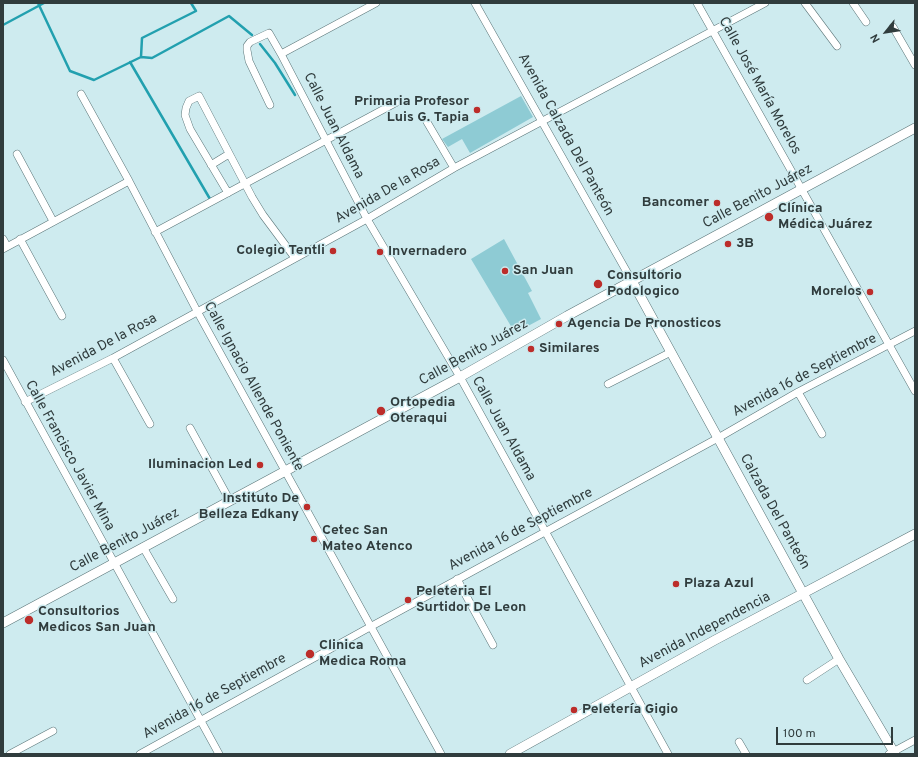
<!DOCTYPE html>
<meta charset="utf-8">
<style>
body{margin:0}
#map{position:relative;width:918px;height:757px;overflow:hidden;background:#ceebef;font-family:Overpass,sans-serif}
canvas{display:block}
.frame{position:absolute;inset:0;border:4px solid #303c3d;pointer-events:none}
.north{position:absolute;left:866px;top:12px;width:40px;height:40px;-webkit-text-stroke:3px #ceebef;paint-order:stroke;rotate:240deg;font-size:11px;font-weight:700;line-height:16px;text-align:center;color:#303c3d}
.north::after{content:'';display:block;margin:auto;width:14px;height:18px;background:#303c3d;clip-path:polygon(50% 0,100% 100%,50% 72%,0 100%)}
.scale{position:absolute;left:776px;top:727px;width:117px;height:18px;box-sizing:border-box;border:2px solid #303c3d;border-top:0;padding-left:5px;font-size:12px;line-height:14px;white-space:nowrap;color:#303c3d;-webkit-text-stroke:3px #ceebef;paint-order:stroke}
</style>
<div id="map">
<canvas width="918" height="757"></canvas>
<div class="frame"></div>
<div class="north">N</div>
<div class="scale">100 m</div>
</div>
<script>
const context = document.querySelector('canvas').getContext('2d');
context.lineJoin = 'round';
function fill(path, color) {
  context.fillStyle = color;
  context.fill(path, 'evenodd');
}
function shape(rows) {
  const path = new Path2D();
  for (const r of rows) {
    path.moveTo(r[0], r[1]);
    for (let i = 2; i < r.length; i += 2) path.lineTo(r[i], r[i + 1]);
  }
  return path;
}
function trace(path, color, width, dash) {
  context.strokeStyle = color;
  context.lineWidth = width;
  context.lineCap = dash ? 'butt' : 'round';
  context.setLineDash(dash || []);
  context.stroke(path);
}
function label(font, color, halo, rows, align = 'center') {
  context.font = font + ' Overpass,sans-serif';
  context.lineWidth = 3;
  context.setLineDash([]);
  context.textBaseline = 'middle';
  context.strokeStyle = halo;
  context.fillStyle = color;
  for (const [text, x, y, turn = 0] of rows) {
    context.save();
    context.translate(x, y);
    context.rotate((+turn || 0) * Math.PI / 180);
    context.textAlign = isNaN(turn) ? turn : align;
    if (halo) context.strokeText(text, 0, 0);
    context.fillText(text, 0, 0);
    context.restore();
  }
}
const green = shape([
 [521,96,533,117,470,153,462,139,448,147,442,139],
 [504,239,532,291,528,293,541,319,515,333,471,259]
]);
const stream = shape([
 [38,3,70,71,94,80,141,57,152,58,229,16,252,35],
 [3,25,44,3],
 [260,44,275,63,295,95],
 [141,57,142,38,196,11,191,3],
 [130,62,210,199]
]);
const street = shape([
 [475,3,632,281],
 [697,3,915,391],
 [805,3,837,46],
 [853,3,866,22],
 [893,27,915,65],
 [281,54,376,3],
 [81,94,129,181,197,311,441,754],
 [270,105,249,61,247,50,247,46,250,42,269,33,281,54,367,219,460,377,668,754],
 [427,122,454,168],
 [17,154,53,221],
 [211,165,229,154],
 [228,193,190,129,185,115,186,108,189,101,199,96,252,197,263,215,295,258],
 [155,232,399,101],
 [3,239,7,246],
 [20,239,62,316],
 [3,249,129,181],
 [113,358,150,424],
 [3,360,219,754],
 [608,384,671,352],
 [798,392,822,434],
 [25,402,113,358,367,219,454,168,765,3],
 [190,428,230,501],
 [143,547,173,599],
 [457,579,493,645],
 [807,680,839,659],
 [739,742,746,754],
 [10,754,53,731],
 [140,754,370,627,718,438,798,392,915,331],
 [889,754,915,740]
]);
const secondary = shape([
 [632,281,839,659,895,754],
 [3,623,460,377,567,316,915,128],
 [510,754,715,640,915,534]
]);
const markers = [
 [477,110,4,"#bc2d2a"],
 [717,203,4,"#bc2d2a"],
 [769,217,5,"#bc2d2a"],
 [728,244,4,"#bc2d2a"],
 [333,251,4,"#bc2d2a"],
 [380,252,4,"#bc2d2a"],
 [505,271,4,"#bc2d2a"],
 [598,284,5,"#bc2d2a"],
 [870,292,4,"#bc2d2a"],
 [559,324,4,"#bc2d2a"],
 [531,349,4,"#bc2d2a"],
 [381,411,5,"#bc2d2a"],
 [260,465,4,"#bc2d2a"],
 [307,507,4,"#bc2d2a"],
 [314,539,4,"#bc2d2a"],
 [676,584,4,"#bc2d2a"],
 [408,600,4,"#bc2d2a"],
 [29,620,5,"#bc2d2a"],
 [310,654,5,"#bc2d2a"],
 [574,710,4,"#bc2d2a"]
];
const streetNames = [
 ["Calle José María Morelos",759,86,61],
 ["Calle Juan Aldama",333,126,63],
 ["Avenida Calzada Del Panteón",565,135,61],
 ["Avenida De la Rosa",388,191,-30],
 ["Calle Benito Juárez",758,197,-28],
 ["Avenida De la Rosa",104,346,-28],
 ["Calle Benito Juárez",474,353,-29],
 ["Avenida 16 de Septiembre",805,376,-28],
 ["Calle Ignacio Allende Poniente",253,387,61],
 ["Calle Juan Aldama",503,429,61],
 ["Calle Francisco Javier Mina",69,456,61],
 ["Calzada Del Panteón",774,512,61],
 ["Avenida 16 de Septiembre",521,530,-28],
 ["Calle Benito Juárez",125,541,-28],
 ["Avenida Independencia",705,631,-28],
 ["Avenida 16 de Septiembre",215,697,-29]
];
const poiNames = [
 ["Primaria Profesor",469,102,"right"],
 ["Luis G. Tapia",469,118,"right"],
 ["Bancomer",709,203,"right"],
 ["Clínica",778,209],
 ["Médica Juárez",778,225],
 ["3B",736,244],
 ["Colegio Tentli",325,251,"right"],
 ["Invernadero",388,252],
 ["San Juan",513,271],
 ["Consultorio",607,276],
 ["Podologico",607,292],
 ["Morelos",862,292,"right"],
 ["Agencia De Pronosticos",567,324],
 ["Similares",539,349],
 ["Ortopedia",390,403],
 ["Oteraqui",390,419],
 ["Iluminacion Led",252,465,"right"],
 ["Instituto De",299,499,"right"],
 ["Belleza Edkany",299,515,"right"],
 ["Cetec San",322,531],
 ["Mateo Atenco",322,547],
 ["Plaza Azul",684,584],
 ["Peleteria El",416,592],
 ["Surtidor De Leon",416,608],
 ["Consultorios",38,612],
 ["Medicos San Juan",38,628],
 ["Clinica",319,646],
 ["Medica Roma",319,662],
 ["Peletería Gigio",582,710]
];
fill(green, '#8ecbd4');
trace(stream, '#22a0af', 2.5);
trace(street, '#597477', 8);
trace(secondary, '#597477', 10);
trace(street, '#fff', 7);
trace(secondary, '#fff', 9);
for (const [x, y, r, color] of markers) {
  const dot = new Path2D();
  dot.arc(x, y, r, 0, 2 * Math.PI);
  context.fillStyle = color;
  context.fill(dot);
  trace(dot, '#ceebef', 1.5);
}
label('14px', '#303c3d', '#ceebef', streetNames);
label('bold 14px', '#303c3d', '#ceebef', poiNames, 'left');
</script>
